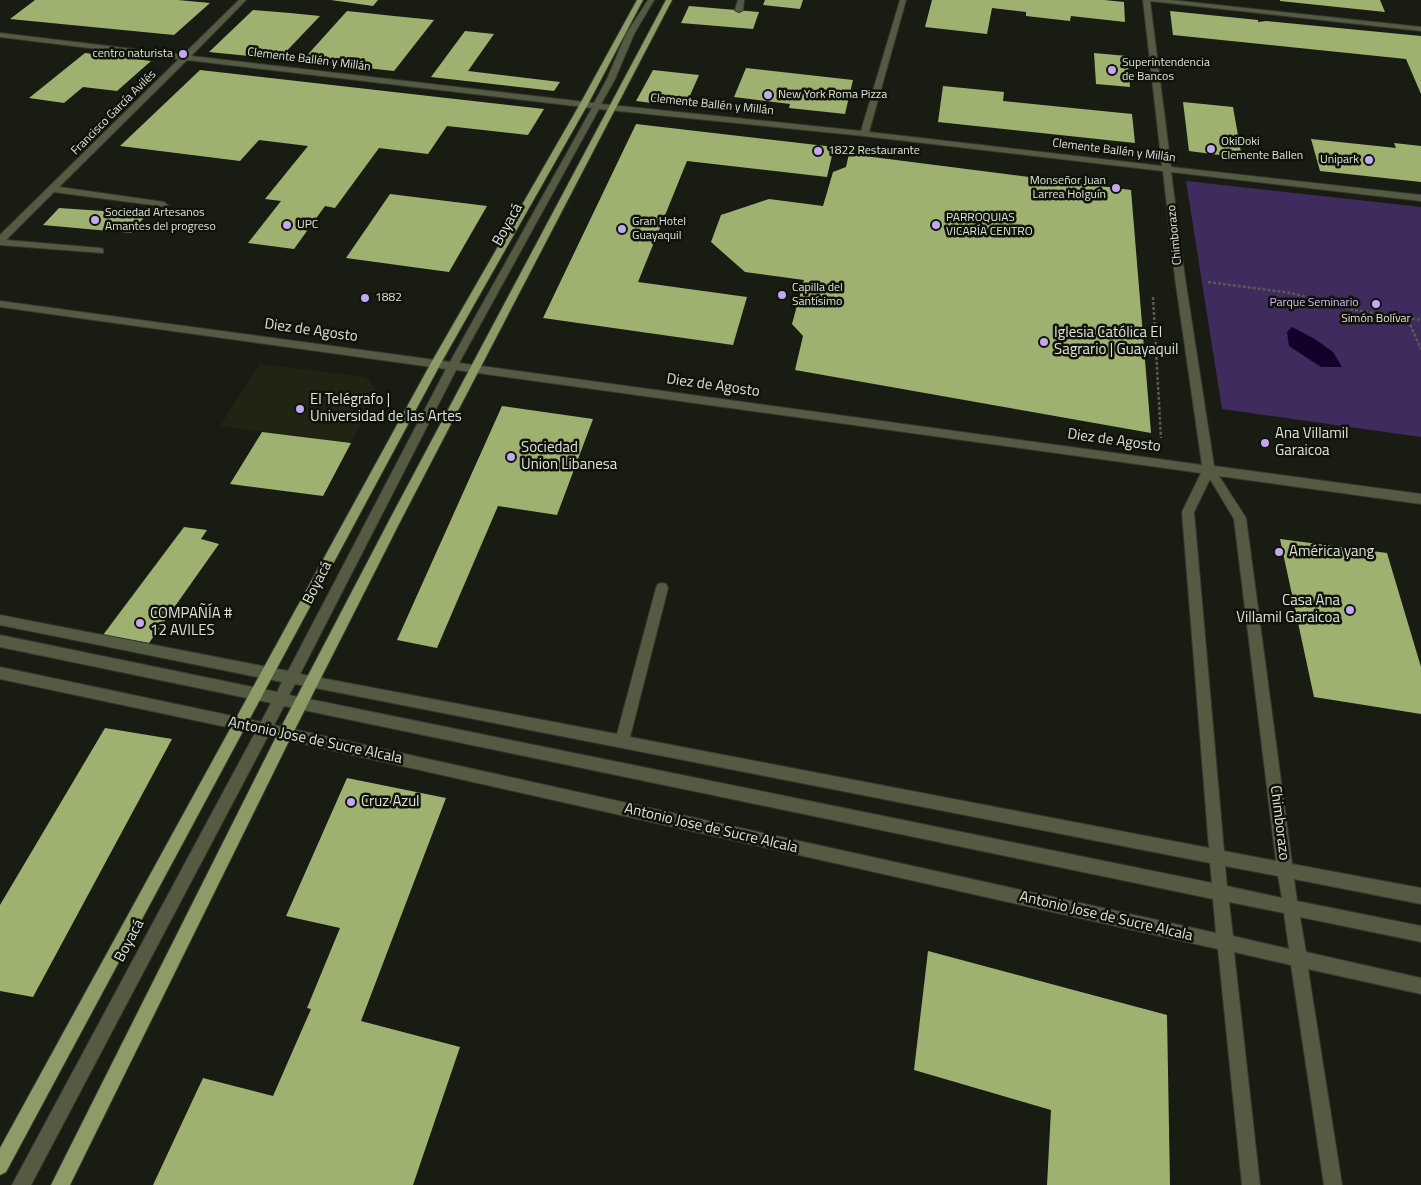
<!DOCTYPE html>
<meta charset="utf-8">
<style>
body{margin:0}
canvas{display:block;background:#191c12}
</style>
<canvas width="1421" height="1185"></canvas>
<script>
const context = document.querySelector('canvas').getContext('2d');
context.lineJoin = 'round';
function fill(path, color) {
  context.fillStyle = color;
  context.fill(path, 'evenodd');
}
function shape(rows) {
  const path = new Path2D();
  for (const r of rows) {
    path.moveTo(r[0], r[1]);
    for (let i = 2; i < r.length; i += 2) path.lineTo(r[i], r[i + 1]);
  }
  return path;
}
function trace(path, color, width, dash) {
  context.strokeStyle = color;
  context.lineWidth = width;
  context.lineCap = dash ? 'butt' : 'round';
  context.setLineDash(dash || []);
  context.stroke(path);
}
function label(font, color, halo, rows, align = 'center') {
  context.font = font + ' "Titillium Web",sans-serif';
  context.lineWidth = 5;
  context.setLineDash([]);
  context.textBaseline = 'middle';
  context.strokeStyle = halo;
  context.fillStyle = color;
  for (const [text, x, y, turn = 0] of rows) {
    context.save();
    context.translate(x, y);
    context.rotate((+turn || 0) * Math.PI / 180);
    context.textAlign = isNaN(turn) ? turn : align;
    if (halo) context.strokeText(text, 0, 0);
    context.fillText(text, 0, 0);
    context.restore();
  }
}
const built = shape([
 [260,364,366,377,377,392,351,443,220,426]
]);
const green = shape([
 [1186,181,1421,207,1421,437,1222,409]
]);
const water = shape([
 [1292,327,1315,339,1333,352,1342,367,1321,367,1289,346,1287,332]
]);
const building = shape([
 [35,0,178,0,210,3,174,35,10,19],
 [331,0,378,0,373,6],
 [765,0,803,0,800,9,763,5],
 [932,0,1104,0,1124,2,1125,22,1071,16,1070,21,1026,16,1026,12,992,8,987,34,925,27],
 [1280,0,1380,0,1385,12,1280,1],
 [689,6,759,12,753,29,681,23],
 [253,10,290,13,320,16,279,59,209,52],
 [347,11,394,16,434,20,394,71,302,61],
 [1170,11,1258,20,1258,22,1266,21,1421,36,1421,94,1406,59,1173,35],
 [465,31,494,34,468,71,560,82,554,91,431,77],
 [85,53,151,61,117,91,83,87,64,103,29,98],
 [1094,53,1127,56,1130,87,1096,84],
 [746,68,853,80,845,114,789,108,790,104,734,97],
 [200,70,420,95,544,109,528,135,447,126,428,154,379,148,335,208,325,206,294,249,248,243,281,201,265,199,308,146,259,140,240,161,120,146],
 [653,70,699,75,685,107,636,101],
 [943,86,1004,92,1003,101,1132,114,1135,143,938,122],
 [1183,102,1233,107,1242,158,1189,151],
 [636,124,834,147,827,177,687,161,638,282,747,297,733,345,543,318],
 [1311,139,1396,148,1394,143,1421,146,1421,182,1320,171],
 [849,154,1131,190,1151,433,795,370,803,336,792,324,804,280,745,272,711,242,721,215,769,199,823,206,833,172,846,167],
 [390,194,487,206,449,272,346,258],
 [59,208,147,214,131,233,43,225],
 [502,406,593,419,557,515,498,506,437,648,397,640],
 [262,432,351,443,323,496,230,484],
 [184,527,207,530,201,539,219,544,149,643,103,635],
 [1280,539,1387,553,1421,667,1421,714,1314,697],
 [105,728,172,739,33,997,0,991,0,905],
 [347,778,446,798,361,1021,460,1047,413,1185,153,1185,203,1078,273,1096,311,1009,307,1008,340,928,286,916],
 [928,951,1167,1015,1170,1185,1047,1185,1051,1110,914,1070]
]);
const path = shape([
 [1208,282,1291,293,1354,310,1407,318,1421,349],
 [1153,297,1161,438],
 [1407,318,1421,320]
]);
const minor = shape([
 [239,0,246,0,191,56,594,103,607,79,626,34,648,0,654,0,634,34,615,79,601,104,861,131,900,0,906,0,869,132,1162,166,1143,0,1171,0,1421,27,1421,31,1150,1,1171,167,1421,195,1421,201,1171,172,1185,278,1214,466,1421,494,1421,504,1219,476,1246,518,1292,864,1421,888,1421,904,1294,879,1297,901,1421,926,1421,942,1300,917,1306,952,1421,978,1421,994,1308,969,1342,1185,1324,1185,1291,965,1234,952,1260,1185,1242,1185,1218,949,268,736,31,1185,12,1185,255,733,0,679,0,667,261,722,271,703,0,647,0,635,277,692,282,682,0,625,0,615,288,671,446,369,0,307,0,301,450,362,592,108,187,60,59,187,164,202,168,205,167,207,54,192,6,240,100,248,103,249,103,253,0,245,0,235,179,59,0,37,0,33,183,55,239,0],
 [599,109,864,136,1163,171,1175,278,1202,465,459,363,599,109],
 [456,370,1201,473,1182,512,1209,848,630,737,668,588,666,584,662,583,658,584,656,588,617,734,300,674,456,370],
 [1210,479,1234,519,1276,861,1224,851,1194,512,1210,479],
 [295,684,1210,863,1212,883,289,695,295,684],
 [284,706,1213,899,1216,933,274,725,284,706],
 [1225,866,1278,876,1282,898,1227,886,1225,866],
 [1229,902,1284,913,1289,949,1233,936,1229,902],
 [738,0,744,0,743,10,739,12,735,10,738,0]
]);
const major = shape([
 [637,0,643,0,588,104,441,363,6,1172,0,1175,0,1148,431,363,580,104,637,0],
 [666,0,672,0,402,518,290,739,70,1185,51,1185,280,729,392,515,666,0]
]);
const markers = [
 [183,54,5,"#c3a7f2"],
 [1112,70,5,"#c3a7f2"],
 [768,95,5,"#c3a7f2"],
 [1211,149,5,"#c3a7f2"],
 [818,151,5,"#c3a7f2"],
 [1369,160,5,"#c3a7f2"],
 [1116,188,5,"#c3a7f2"],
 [95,220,5,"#c3a7f2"],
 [287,225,5,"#c3a7f2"],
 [936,225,5,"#c3a7f2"],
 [622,229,5,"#c3a7f2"],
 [782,295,5,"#c3a7f2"],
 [365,298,5,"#c3a7f2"],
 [1376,304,5,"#c3a7f2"],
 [1044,342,5,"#c3a7f2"],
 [300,409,5,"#c3a7f2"],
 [1265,443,5,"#c3a7f2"],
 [511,457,5,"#c3a7f2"],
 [1279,552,5,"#c3a7f2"],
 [1350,610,5,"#c3a7f2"],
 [140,623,5,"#c3a7f2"],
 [351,802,5,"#c3a7f2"]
];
const farPoinames = [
 ["centro naturista",173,54,"right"],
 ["Superintendencia",1122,63],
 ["de Bancos",1122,77],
 ["New York Roma Pizza",778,95],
 ["OkiDoki",1221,142],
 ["Clemente Ballen",1221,156],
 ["1822 Restaurante",828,151],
 ["Unipark",1359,160,"right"],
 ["Monseñor Juan",1106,181,"right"],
 ["Larrea Holguín",1106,195,"right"],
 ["Sociedad Artesanos",105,213],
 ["Amantes del progreso",105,227],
 ["PARROQUIAS",946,218],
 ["VICARÍA CENTRO",946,232],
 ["Gran Hotel",632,222],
 ["Guayaquil",632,236],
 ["UPC",297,225],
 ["Capilla del",792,288],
 ["Santísimo",792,302],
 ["1882",375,298],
 ["Simón Bolívar",1376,319,"center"]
];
const farStreetnames = [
 ["Clemente Ballén y Millán",309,60,7],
 ["Clemente Ballén y Millán",712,105,6],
 ["Francisco García Avilés",114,113,-45],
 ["Clemente Ballén y Millán",1114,151,7],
 ["Chimborazo",1175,235,-96]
];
const farParknames = [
 ["Parque Seminario",1314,303]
];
const streetNames = [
 ["Boyacá",508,225,-61],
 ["Diez de Agosto",311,331,8],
 ["Diez de Agosto",713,386,8],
 ["Diez de Agosto",1114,441,8],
 ["Boyacá",318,583,-63],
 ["Antonio Jose de Sucre Alcala",315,741,12],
 ["Chimborazo",1279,823,83],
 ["Antonio Jose de Sucre Alcala",711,829,13],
 ["Antonio Jose de Sucre Alcala",1106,917,13],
 ["Boyacá",130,941,-62]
];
const poiNames = [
 ["Iglesia Católica El",1054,333],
 ["Sagrario | Guayaquil",1054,350],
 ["El Telégrafo |",310,400],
 ["Universidad de las Artes",310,417],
 ["Ana Villamil",1275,434],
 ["Garaicoa",1275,451],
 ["Sociedad",521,448],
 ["Union Libanesa",521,465],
 ["América yang",1289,552],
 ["Casa Ana",1340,601,"right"],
 ["Villamil Garaicoa",1340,618,"right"],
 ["COMPAÑÍA #",150,614],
 ["12 AVILES",150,631],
 ["Cruz Azul",361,802]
];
fill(built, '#1f2413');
fill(green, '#402b5e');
fill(water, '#15002c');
fill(building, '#9eb170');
trace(minor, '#35382e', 2);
trace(major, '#35382e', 2);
trace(path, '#595b52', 2.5, [3, 2]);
fill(minor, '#545b42');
fill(major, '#8d9c67');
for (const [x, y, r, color] of markers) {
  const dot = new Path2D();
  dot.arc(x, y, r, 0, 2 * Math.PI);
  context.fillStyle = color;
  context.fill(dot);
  trace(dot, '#101309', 2);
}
label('12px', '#dfe1da', '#101309', farPoinames, 'left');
label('12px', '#dfe1da', '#101309', farStreetnames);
label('12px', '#d2bafd', '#101309', farParknames);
label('15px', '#dfe1da', '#101309', streetNames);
label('15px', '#dfe1da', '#101309', poiNames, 'left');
</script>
